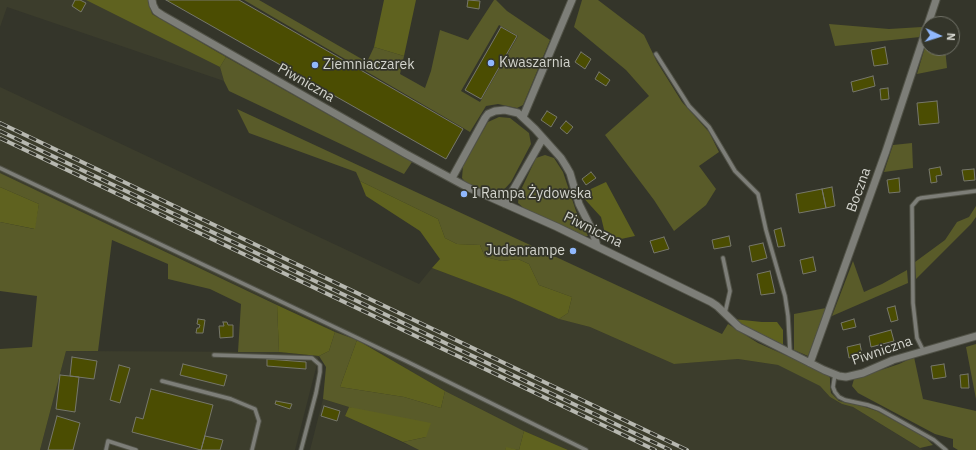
<!DOCTYPE html>
<meta charset="utf-8">
<style>
body{margin:0}
#map{position:relative;width:976px;height:450px;overflow:hidden;background:#34352a;font-family:"IBM Plex Sans",sans-serif}
canvas{display:block}
.north{position:absolute;left:920px;top:16px;width:40px;height:40px;box-sizing:border-box;background:#34352a;border:1px solid #74756b;border-radius:50%;rotate:94deg;font-size:11px;font-weight:700;line-height:16px;text-align:center;color:#d3d4cd}
.north::after{content:'';display:block;margin:auto;width:14px;height:18px;background:#90b8fd;clip-path:polygon(50% 0,100% 100%,50% 72%,0 100%)}
</style>
<div id="map">
<canvas width="976" height="450"></canvas>
<div class="north">N</div>
</div>
<script>
const context = document.querySelector('canvas').getContext('2d');
context.lineJoin = 'round';
function fill(path, color) {
  context.fillStyle = color;
  context.fill(path, 'evenodd');
}
function shape(rows) {
  const path = new Path2D();
  for (const r of rows) {
    path.moveTo(r[0], r[1]);
    for (let i = 2; i < r.length; i += 2) path.lineTo(r[i], r[i + 1]);
  }
  return path;
}
function trace(path, color, width, dash) {
  context.strokeStyle = color;
  context.lineWidth = width;
  context.lineCap = dash ? 'butt' : 'round';
  context.setLineDash(dash || []);
  context.stroke(path);
}
function label(font, color, halo, rows, align = 'center') {
  context.font = font + ' "IBM Plex Sans",sans-serif';
  context.lineWidth = 3.5;
  context.setLineDash([]);
  context.textBaseline = 'middle';
  context.strokeStyle = halo;
  context.fillStyle = color;
  for (const [text, x, y, turn = 0] of rows) {
    context.save();
    context.translate(x, y);
    context.rotate((+turn || 0) * Math.PI / 180);
    context.textAlign = isNaN(turn) ? turn : align;
    if (halo) context.strokeText(text, 0, 0);
    context.fillText(text, 0, 0);
    context.restore();
  }
}
const built = shape([
 [0,0,86,0,220,67,224,81,7,7,0,27],
 [0,87,419,284,432,268,509,297,559,319,590,327,674,364,738,359,778,365,820,386,830,397,842,404,853,407,923,450,568,450,524,431,445,391,357,340,335,332,0,173],
 [66,351,279,352,319,356,295,450,40,450],
 [323,399,349,407,345,416,419,450,310,450]
]);
const green = shape([
 [244,0,259,0,367,62,374,47,404,56,400,74,425,88,431,71,440,30,468,40,494,0,496,0,507,11,550,40,523,105,517,108,498,104,486,106,470,132],
 [499,25,518,36,480,102,461,91],
 [582,0,598,0,644,35,657,62,682,102,709,132,719,152,699,166,716,189,706,205,674,231,654,200,605,135,649,96,626,70,574,27],
 [829,24,889,29,922,27,920,37,835,46],
 [928,37,928,48,945,48,947,68,917,74],
 [226,57,412,162,404,174,229,91,224,81,220,67],
 [237,109,722,334,728,324,758,343,828,374,830,378,830,386,831,393,839,401,862,406,877,411,926,438,933,445,920,448,853,407,842,404,830,397,820,386,778,365,738,359,674,364,590,327,559,319,568,313,572,297,539,285,529,264,518,259,502,261,485,257,480,245,457,244,445,238,438,219,360,181,356,172,249,133],
 [499,117,510,118,529,133,531,144,511,182,499,195,466,183,462,178,463,166,488,122],
 [912,143,913,168,884,172,893,145],
 [545,155,554,158,563,172,576,211,588,236,583,236,527,211,518,203,519,194,536,158],
 [0,173,277,305,279,352,238,352,241,304,210,289,168,279,168,264,112,240,98,351,66,351,40,450,0,450,0,349,32,347,37,296,0,291,0,222,34,229,39,204,0,187],
 [976,206,976,217,971,224,916,279,915,262,945,240,957,222,969,217],
 [853,261,864,292,882,284,907,270,908,283,832,316],
 [826,308,808,356,794,350,794,314],
 [335,332,357,340,340,387,404,397,441,408,445,391,524,431,519,450,506,448,505,450,419,450,403,442,426,437,349,407,323,399,326,367,319,356,329,351],
 [976,344,976,399,966,347],
 [914,357,923,399,976,411,976,450,958,450,953,447,953,439,935,434,858,393,852,386,854,379,899,364]
]);
const forest = shape([
 [86,0,149,0,152,14,226,57,220,67],
 [384,0,416,0,404,56,374,47],
 [360,181,438,219,445,238,457,244,480,245,485,257,502,261,518,259,529,264,539,285,572,297,568,313,559,319,509,297,432,268,440,259,420,231,366,196],
 [606,182,635,236,607,242,601,217,580,194],
 [0,187,39,204,35,229,0,222],
 [277,305,335,332,329,351,319,356,279,352],
 [733,319,762,322,777,322,783,330,783,345,747,329],
 [357,340,445,391,441,408,404,397,340,387],
 [349,407,431,423,426,437,403,442,345,416],
 [524,431,568,450,505,450,506,447,519,450]
]);
const building = shape([
 [75,0,80,0,86,3,81,12,72,6,75,0],
 [166,0,239,0,463,129,446,159,166,0],
 [468,0,480,1,479,9,467,7,468,0],
 [501,27,517,36,481,99,465,90,501,27],
 [885,47,888,64,874,66,871,50,885,47],
 [581,52,591,59,585,69,575,62,581,52],
 [599,72,610,80,606,86,595,79,599,72],
 [873,76,875,86,853,92,851,82,873,76],
 [888,88,889,99,881,100,880,89,888,88],
 [937,101,939,123,919,125,917,103,937,101],
 [547,111,557,117,551,127,541,120,547,111],
 [566,121,573,127,567,134,560,128,566,121],
 [940,167,942,175,936,176,937,182,931,183,929,169,940,167],
 [974,169,975,180,964,181,962,170,974,169],
 [591,172,596,178,586,185,582,179,591,172],
 [899,178,900,192,889,193,887,180,899,178],
 [832,187,835,206,826,208,822,189,832,187],
 [822,189,826,208,799,213,796,194,822,189],
 [781,228,785,246,778,247,774,230,781,228],
 [729,236,731,246,714,249,712,240,729,236],
 [664,237,669,249,654,253,650,241,664,237],
 [763,243,767,258,752,262,749,246,763,243],
 [813,257,816,271,803,274,800,260,813,257],
 [770,271,775,293,761,295,757,274,770,271],
 [895,306,898,320,891,322,887,308,895,306],
 [198,319,205,320,203,333,196,333,197,328,199,328,200,325,197,324,198,319],
 [854,319,856,327,843,330,841,323,854,319],
 [223,322,227,322,228,325,233,325,233,337,220,338,219,326,224,326,223,322],
 [891,330,894,341,871,347,869,336,891,330],
 [860,344,862,354,849,358,847,347,860,344],
 [72,357,97,361,94,379,70,376,72,357],
 [267,359,306,362,306,369,267,366,267,359],
 [183,364,227,375,224,386,180,375,183,364],
 [944,364,946,377,933,379,931,366,944,364],
 [119,365,130,368,120,403,110,400,119,365],
 [968,374,969,388,961,388,960,375,968,374],
 [60,375,79,377,75,412,56,409,60,375],
 [151,389,213,405,201,450,132,432,136,417,143,419,151,389],
 [276,401,292,404,290,409,275,404,276,401],
 [324,406,340,411,337,421,321,416,324,406],
 [57,416,80,423,73,450,48,450,57,416],
 [205,436,223,440,220,450,201,450,205,436]
]);
const lane = shape([
 [656,54,689,106,709,127,735,171,758,194,766,230,785,296,788,316,790,352],
 [0,168,406,361,586,450],
 [723,258,730,291,725,313],
 [923,350,917,338,913,303,912,206,918,199,921,198,976,191],
 [214,355,312,358,320,365,320,372,316,393,301,450],
 [835,374,833,387,835,392,839,397,845,400,868,405,879,409,934,440,946,450],
 [162,381,231,399,255,409,259,421,252,450],
 [106,450,108,441,136,450]
]);
const street = shape([
 [152,0,153,5,156,11,162,15,406,154,467,187,557,227,711,302,717,306,739,327,824,370,839,376,846,377,863,373,893,360,976,336],
 [928,24,936,0],
 [523,117,572,0],
 [452,178,485,118,488,114,495,111,505,110,518,113,535,129,561,158,566,166,570,173,579,204,593,232,597,246],
 [505,204,543,138],
 [810,363,886,151,928,24]
]);
const rail = shape([
 [0,123,687,450],
 [0,131,670,450],
 [0,138,655,450]
]);
const markers = [
 [491,63,4,"#90b8fd"],
 [315,65,4,"#90b8fd"],
 [464,194,4,"#90b8fd"],
 [573,251,4,"#90b8fd"]
];
const poiNames = [
 ["Kwaszarnia",499,63],
 ["Ziemniaczarek",323,65],
 ["I Rampa Żydowska",472,194],
 ["Judenrampe",565,251,"right"]
];
const streetNames = [
 ["Piwniczna",306,83,30],
 ["Boczna",859,190,-70],
 ["Piwniczna",593,230,26],
 ["Piwniczna",882,351,-19]
];
fill(built, '#3c3d2c');
fill(green, '#595b29');
fill(forest, '#5f621f');
fill(building, '#4b4d02');
trace(building, '#76776b', 1);
trace(lane, '#515247', 5.5);
trace(street, '#515247', 9);
trace(lane, '#7d7e78', 3.5);
trace(street, '#7d7e78', 7);
trace(rail, '#b7b8b0', 4);
trace(rail, '#34352a', 2.5, [8]);
for (const [x, y, r, color] of markers) {
  const dot = new Path2D();
  dot.arc(x, y, r, 0, 2 * Math.PI);
  context.fillStyle = color;
  context.fill(dot);
  trace(dot, '#34352a', 1.5);
}
label('14px', '#d3d4cd', '#34352a', poiNames, 'left');
label('14px', '#d3d4cd', '#34352a', streetNames);
</script>
